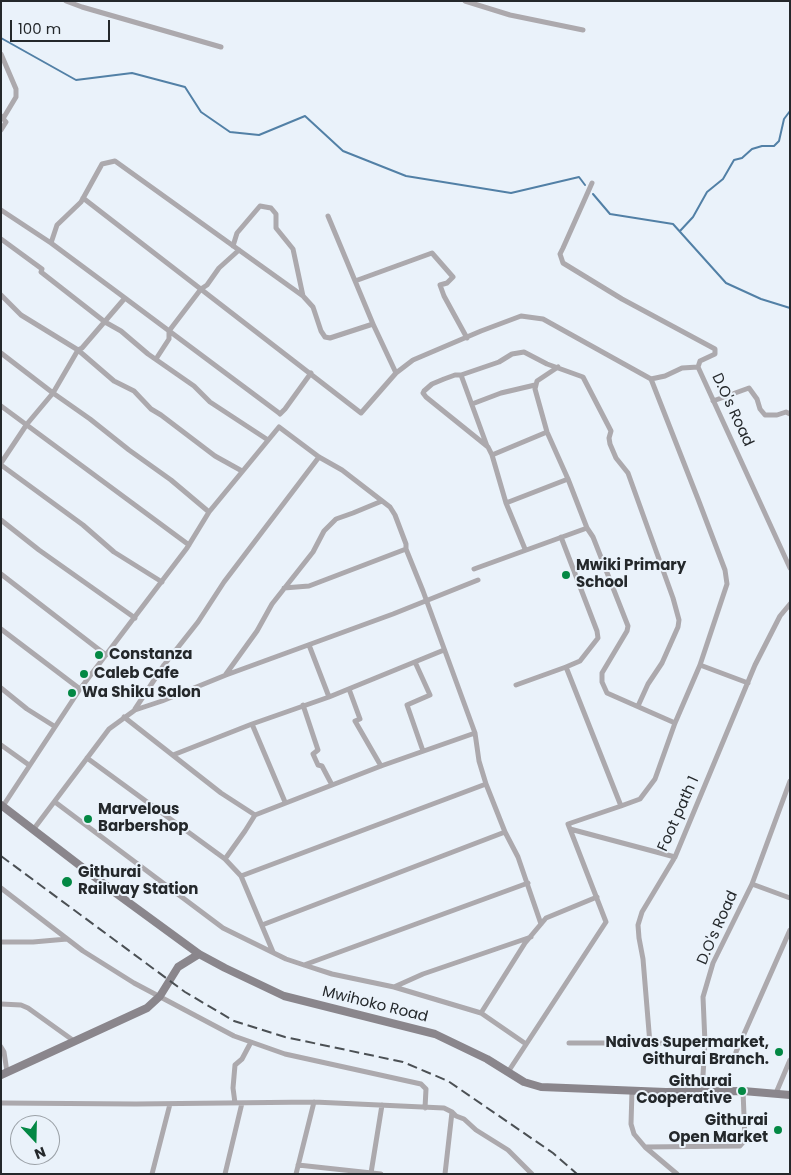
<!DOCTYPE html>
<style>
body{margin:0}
#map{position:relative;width:791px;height:1175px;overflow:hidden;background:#eaf2fa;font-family:Poppins,sans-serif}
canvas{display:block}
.frame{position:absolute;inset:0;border:2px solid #24282b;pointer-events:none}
.north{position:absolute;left:10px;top:1115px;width:50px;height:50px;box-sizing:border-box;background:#eaf2fa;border:1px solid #9ba1a7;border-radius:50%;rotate:159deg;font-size:14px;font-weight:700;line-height:20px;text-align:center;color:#24282b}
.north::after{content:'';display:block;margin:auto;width:18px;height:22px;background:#038844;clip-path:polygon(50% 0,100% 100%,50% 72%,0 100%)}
.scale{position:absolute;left:10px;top:20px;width:100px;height:22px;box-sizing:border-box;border:2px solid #24282b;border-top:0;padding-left:6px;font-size:15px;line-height:18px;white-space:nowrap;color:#24282b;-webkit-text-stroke:4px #eaf2fa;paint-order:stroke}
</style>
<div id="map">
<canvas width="791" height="1175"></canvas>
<div class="frame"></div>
<div class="north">N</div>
<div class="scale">100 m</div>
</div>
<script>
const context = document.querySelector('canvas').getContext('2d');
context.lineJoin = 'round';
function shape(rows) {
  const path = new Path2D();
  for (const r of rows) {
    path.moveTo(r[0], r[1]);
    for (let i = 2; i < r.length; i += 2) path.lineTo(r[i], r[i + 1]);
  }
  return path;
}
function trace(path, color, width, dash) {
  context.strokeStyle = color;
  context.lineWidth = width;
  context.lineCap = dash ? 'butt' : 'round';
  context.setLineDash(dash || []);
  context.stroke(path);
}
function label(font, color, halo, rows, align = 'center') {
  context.font = font + ' Poppins,sans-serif';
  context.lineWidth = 4;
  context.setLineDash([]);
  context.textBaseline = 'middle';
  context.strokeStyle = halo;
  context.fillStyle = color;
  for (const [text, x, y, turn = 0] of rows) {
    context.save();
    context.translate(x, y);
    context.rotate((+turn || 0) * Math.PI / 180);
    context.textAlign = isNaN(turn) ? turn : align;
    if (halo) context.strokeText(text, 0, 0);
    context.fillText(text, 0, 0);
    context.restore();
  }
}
const stream = shape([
 [1,38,76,80,132,73,185,87,201,112,230,132,259,135,305,116,343,151,406,176,511,193,579,177,585,185],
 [593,194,610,214,673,224,726,283,761,299,790,308],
 [680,231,693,217,707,192,723,179,734,160,742,158,752,149,762,146,774,146,779,141,784,119,790,111]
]);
const street = shape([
 [66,1,82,7,221,47],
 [465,1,510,15,583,30],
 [1,54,16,89,16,97,4,117],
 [1,116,6,122,1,130],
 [592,183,563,248,560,254,563,263,622,299,715,349,715,354,700,361,698,367,790,568],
 [83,198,361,413,396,373,413,360,481,331,521,316,543,319,651,379,665,376,682,368,698,367],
 [1,210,51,243,125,298],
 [328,216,373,324],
 [1,239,42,269,41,272,105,322,121,331,148,354,194,386,210,402,268,440],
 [51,243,57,225,81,202,102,164,115,161,303,296,313,307,321,331,325,337,330,338,373,324,396,373],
 [233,246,237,233,260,206,271,208,276,214,276,228,293,249,303,296],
 [355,281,432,253,453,277,447,283,440,285,444,296,467,338],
 [1,295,21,315,78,350,114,381,134,391,151,409,161,415,215,456,242,471],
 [1,353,53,393,90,419,129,450,171,480,209,512],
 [156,359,169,339,169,331,201,289,207,285,219,268,239,250],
 [558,367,537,381,535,389,547,432,568,479,587,528,593,537,628,626,627,631,602,673,602,682,607,693,675,723],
 [461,375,487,446],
 [713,401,749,388,757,399,760,409,765,415,777,415,786,412,790,414],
 [472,404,501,393,535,385],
 [1,406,189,545],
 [492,455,547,432],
 [1,463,27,424,53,393,78,350,82,348,125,298,279,413,280,414,285,409,311,373],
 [1,465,83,525,114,552,162,582],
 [506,503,568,479],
 [1,520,39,550,135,618],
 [561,537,597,631,598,638,580,661,566,667,621,806,640,799,655,779,675,723,700,665,727,584,725,570,698,499,651,379],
 [525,549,506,503,492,455,488,447,426,397,423,393,424,391,432,384,444,379,455,375,461,375,499,362,512,354,524,352,547,364,583,377,611,431,609,438,610,444,616,458,628,473,673,598,679,620,678,627,662,663,648,684,638,706],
 [474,569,587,528],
 [1,574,106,655],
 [284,588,309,586,406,549],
 [1,629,80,689],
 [309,645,329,697],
 [415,662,430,695,407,705,423,751],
 [700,665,748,683],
 [226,674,257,631,272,604,313,552,324,531,336,519,353,513,382,501],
 [516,685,566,667],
 [1,688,27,709,54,726],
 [349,689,360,719,355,721,381,766],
 [303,705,318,750,313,754,318,765,322,766,332,785],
 [135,709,164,665,198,622,224,582,319,457],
 [124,717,221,793,255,815,381,766,475,733],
 [252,724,285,802],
 [1,745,29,765],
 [173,755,252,724,329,697,444,650],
 [87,758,225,859,241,876,273,952],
 [55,802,223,928,286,959,304,965,332,974,394,987,481,1013,526,1044],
 [3,806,80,689,187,548,209,512,279,427,319,457,342,470,390,507,395,515,406,544,406,549,423,591,475,733,479,761,486,784,505,832,518,857,541,924],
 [570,829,675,857],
 [33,830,109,729,135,710,162,701,226,675,393,614,478,580],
 [225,859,245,831,255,815],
 [241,876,486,784],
 [752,884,790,898],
 [1,888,83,951,134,983,234,1036,285,1054,421,1084,426,1089,425,1108],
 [262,925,505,832],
 [1,942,33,942,67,939],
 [304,965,528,883],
 [394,987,423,974,531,937],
 [1,1004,21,1005,28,1008,74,1041],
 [481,1013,525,943,546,918,597,897],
 [569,1043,705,1043],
 [650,1044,643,959,639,938,638,925,642,912,675,857,755,665,780,616,790,604],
 [1,1047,4,1052,7,1072],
 [736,1052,790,930],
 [508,1072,606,922,568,824,621,806],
 [632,1091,631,1124,634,1134,645,1147,677,1174],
 [702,1091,705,1043,703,997,713,963,752,884,790,781],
 [776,1093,790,1060],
 [1,1103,136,1104,314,1102,444,1108,452,1112,456,1116,464,1119,476,1130,508,1150,532,1174],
 [235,1103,233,1088,235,1065,242,1059,251,1042],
 [645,1147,740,1146,745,1140,743,1091],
 [298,1165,381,1174],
 [371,1173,382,1105],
 [152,1174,170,1104],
 [225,1174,242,1103],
 [296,1174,314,1102],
 [445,1174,452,1112]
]);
const secondary = shape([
 [1,805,117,894,199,954,225,968,284,996,435,1034,487,1059,524,1082,541,1087,666,1092,743,1091,790,1095],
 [1,1075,147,1008,160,996,178,967,199,954]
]);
const rail = shape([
 [1,856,185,992,234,1021,285,1037,403,1062,448,1081,553,1153,577,1174]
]);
const markers = [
 [566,575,5,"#038844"],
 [99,655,5,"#038844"],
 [84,674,5,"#038844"],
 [72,693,5,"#038844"],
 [88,819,5,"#038844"],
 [67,882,6,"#038844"],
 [779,1052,5,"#038844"],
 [742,1091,5,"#038844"],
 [778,1130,5,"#038844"]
];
const streetNames = [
 ["D.O's Road",732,410,65],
 ["Foot path 1",679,814,-66],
 ["D.O's Road",718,928,-66],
 ["Mwihoko Road",375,1005,14]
];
const poiNames = [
 ["Mwiki Primary",576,566],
 ["School",576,583],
 ["Constanza",109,655],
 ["Caleb Cafe",94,674],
 ["Wa Shiku Salon",82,693],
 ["Marvelous",98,810],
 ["Barbershop",98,827],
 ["Githurai",78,873],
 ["Railway Station",78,890],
 ["Naivas Supermarket,",769,1043,"right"],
 ["Githurai Branch.",769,1060,"right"],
 ["Githurai",732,1082,"right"],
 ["Cooperative",732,1099,"right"],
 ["Githurai",768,1121,"right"],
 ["Open Market",768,1138,"right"]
];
trace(stream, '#5280a6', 2);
trace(street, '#aca9ad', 5);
trace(secondary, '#8a868c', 8);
trace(rail, '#4b5054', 2, [10, 5]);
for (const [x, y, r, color] of markers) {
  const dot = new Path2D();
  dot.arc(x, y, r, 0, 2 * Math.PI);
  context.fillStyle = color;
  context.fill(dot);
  trace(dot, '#eaf2fa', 2);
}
label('15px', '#24282b', '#eaf2fa', streetNames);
label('bold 15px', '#24282b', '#eaf2fa', poiNames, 'left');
</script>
